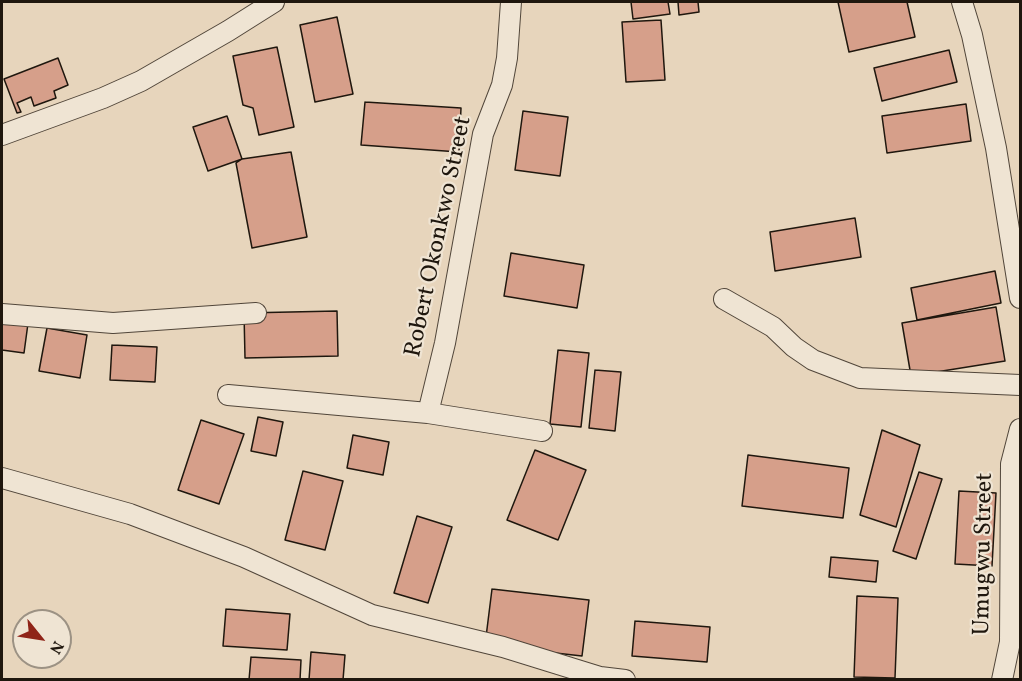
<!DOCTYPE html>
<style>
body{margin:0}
#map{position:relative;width:1022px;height:681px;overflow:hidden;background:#e7d5bc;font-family:Vollkorn,serif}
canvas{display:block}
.frame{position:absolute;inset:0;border:3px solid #1f170e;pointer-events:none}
.north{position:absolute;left:12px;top:609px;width:60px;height:60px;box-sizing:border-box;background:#efe4d3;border:2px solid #9c9284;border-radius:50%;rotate:120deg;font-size:16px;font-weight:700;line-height:24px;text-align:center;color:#1f170e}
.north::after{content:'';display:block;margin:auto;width:21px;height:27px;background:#8f2418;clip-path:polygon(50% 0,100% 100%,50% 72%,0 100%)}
</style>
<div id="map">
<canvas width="1022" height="681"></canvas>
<div class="frame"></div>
<div class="north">N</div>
</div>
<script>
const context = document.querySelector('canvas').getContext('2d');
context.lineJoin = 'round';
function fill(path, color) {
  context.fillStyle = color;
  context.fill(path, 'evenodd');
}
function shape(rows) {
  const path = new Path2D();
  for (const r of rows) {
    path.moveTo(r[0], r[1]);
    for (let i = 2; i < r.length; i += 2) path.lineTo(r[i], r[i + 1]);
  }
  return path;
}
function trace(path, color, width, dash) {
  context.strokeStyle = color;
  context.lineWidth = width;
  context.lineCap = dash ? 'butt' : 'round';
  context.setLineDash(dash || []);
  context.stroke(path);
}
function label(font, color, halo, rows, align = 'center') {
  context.font = font + ' Vollkorn,serif';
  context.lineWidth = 4.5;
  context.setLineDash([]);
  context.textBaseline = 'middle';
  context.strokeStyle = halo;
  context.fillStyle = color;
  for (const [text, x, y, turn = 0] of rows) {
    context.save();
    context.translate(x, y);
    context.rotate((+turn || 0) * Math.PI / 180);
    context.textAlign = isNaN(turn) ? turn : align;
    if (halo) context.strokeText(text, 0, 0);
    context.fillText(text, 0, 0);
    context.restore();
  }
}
const building = shape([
 [631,2,668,2,670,14,633,19,631,2],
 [678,2,698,2,699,12,679,15,678,2],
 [838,2,907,2,915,37,849,52,838,2],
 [337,17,353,94,315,102,300,25,337,17],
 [661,20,665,80,626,82,622,22,661,20],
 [277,47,294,127,259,135,253,108,243,105,233,56,277,47],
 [949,50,957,82,882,101,874,68,949,50],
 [58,58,68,85,54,91,56,98,34,106,31,97,17,103,21,112,17,113,4,79,58,58],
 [365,102,461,108,459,152,361,145,365,102],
 [966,104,971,141,887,153,882,116,966,104],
 [523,111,568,117,560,176,515,170,523,111],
 [227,116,242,159,208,171,193,127,227,116],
 [291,152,307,237,252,248,236,163,242,159,291,152],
 [855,218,861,257,775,271,770,232,855,218],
 [511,253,584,265,577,308,504,296,511,253],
 [995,271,1001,303,917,320,911,288,995,271],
 [996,307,1005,361,911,376,902,323,996,307],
 [337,311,338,356,245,358,244,313,337,311],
 [2,313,29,316,24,353,2,350,2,313],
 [47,328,87,335,80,378,39,371,47,328],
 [112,345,157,347,155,382,110,380,112,345],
 [558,350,589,353,581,427,550,424,558,350],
 [595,370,621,372,615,431,589,428,595,370],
 [258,417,283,422,276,456,251,451,258,417],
 [201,420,244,434,219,504,178,490,201,420],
 [882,430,920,445,896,527,860,515,882,430],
 [353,435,389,442,383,475,347,468,353,435],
 [535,450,586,470,558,540,507,520,535,450],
 [748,455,849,468,843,518,742,506,748,455],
 [303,471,343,481,325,550,285,540,303,471],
 [919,472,942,479,916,559,893,551,919,472],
 [959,491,996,493,992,566,955,564,959,491],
 [417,516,452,527,428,603,394,593,417,516],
 [831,557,878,561,876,582,829,577,831,557],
 [492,589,589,600,582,656,485,645,492,589],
 [857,596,898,598,895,678,854,677,857,596],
 [226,609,290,614,287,650,223,646,226,609],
 [635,621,710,627,707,662,632,656,635,621],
 [311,652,345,655,343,680,309,680,311,652],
 [251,657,301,660,300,680,249,680,251,657]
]);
const minor = shape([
 [962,2,972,35,996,148,1020,298],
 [2,135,103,98,141,81,228,31,274,2],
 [724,299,773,327,794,347,813,360,860,378,1020,385],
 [2,314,113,323,256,313],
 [228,395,428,413,542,431],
 [428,413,445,343,483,134,502,85,507,58,511,2],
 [2,478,130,514,244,557,372,615,503,647,600,677],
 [598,680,600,677,625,680],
 [1002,680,1010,642,1011,464,1020,429]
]);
const streetNames = [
 ["Robert Okonkwo Street",440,237,-78],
 ["Umugwu Street",985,554,-89]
];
fill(building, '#d69f8a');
trace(building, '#1f170e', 1.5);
trace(minor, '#51463a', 22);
trace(minor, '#efe4d3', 20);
label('24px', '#1f170e', '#efe4d3', streetNames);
</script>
